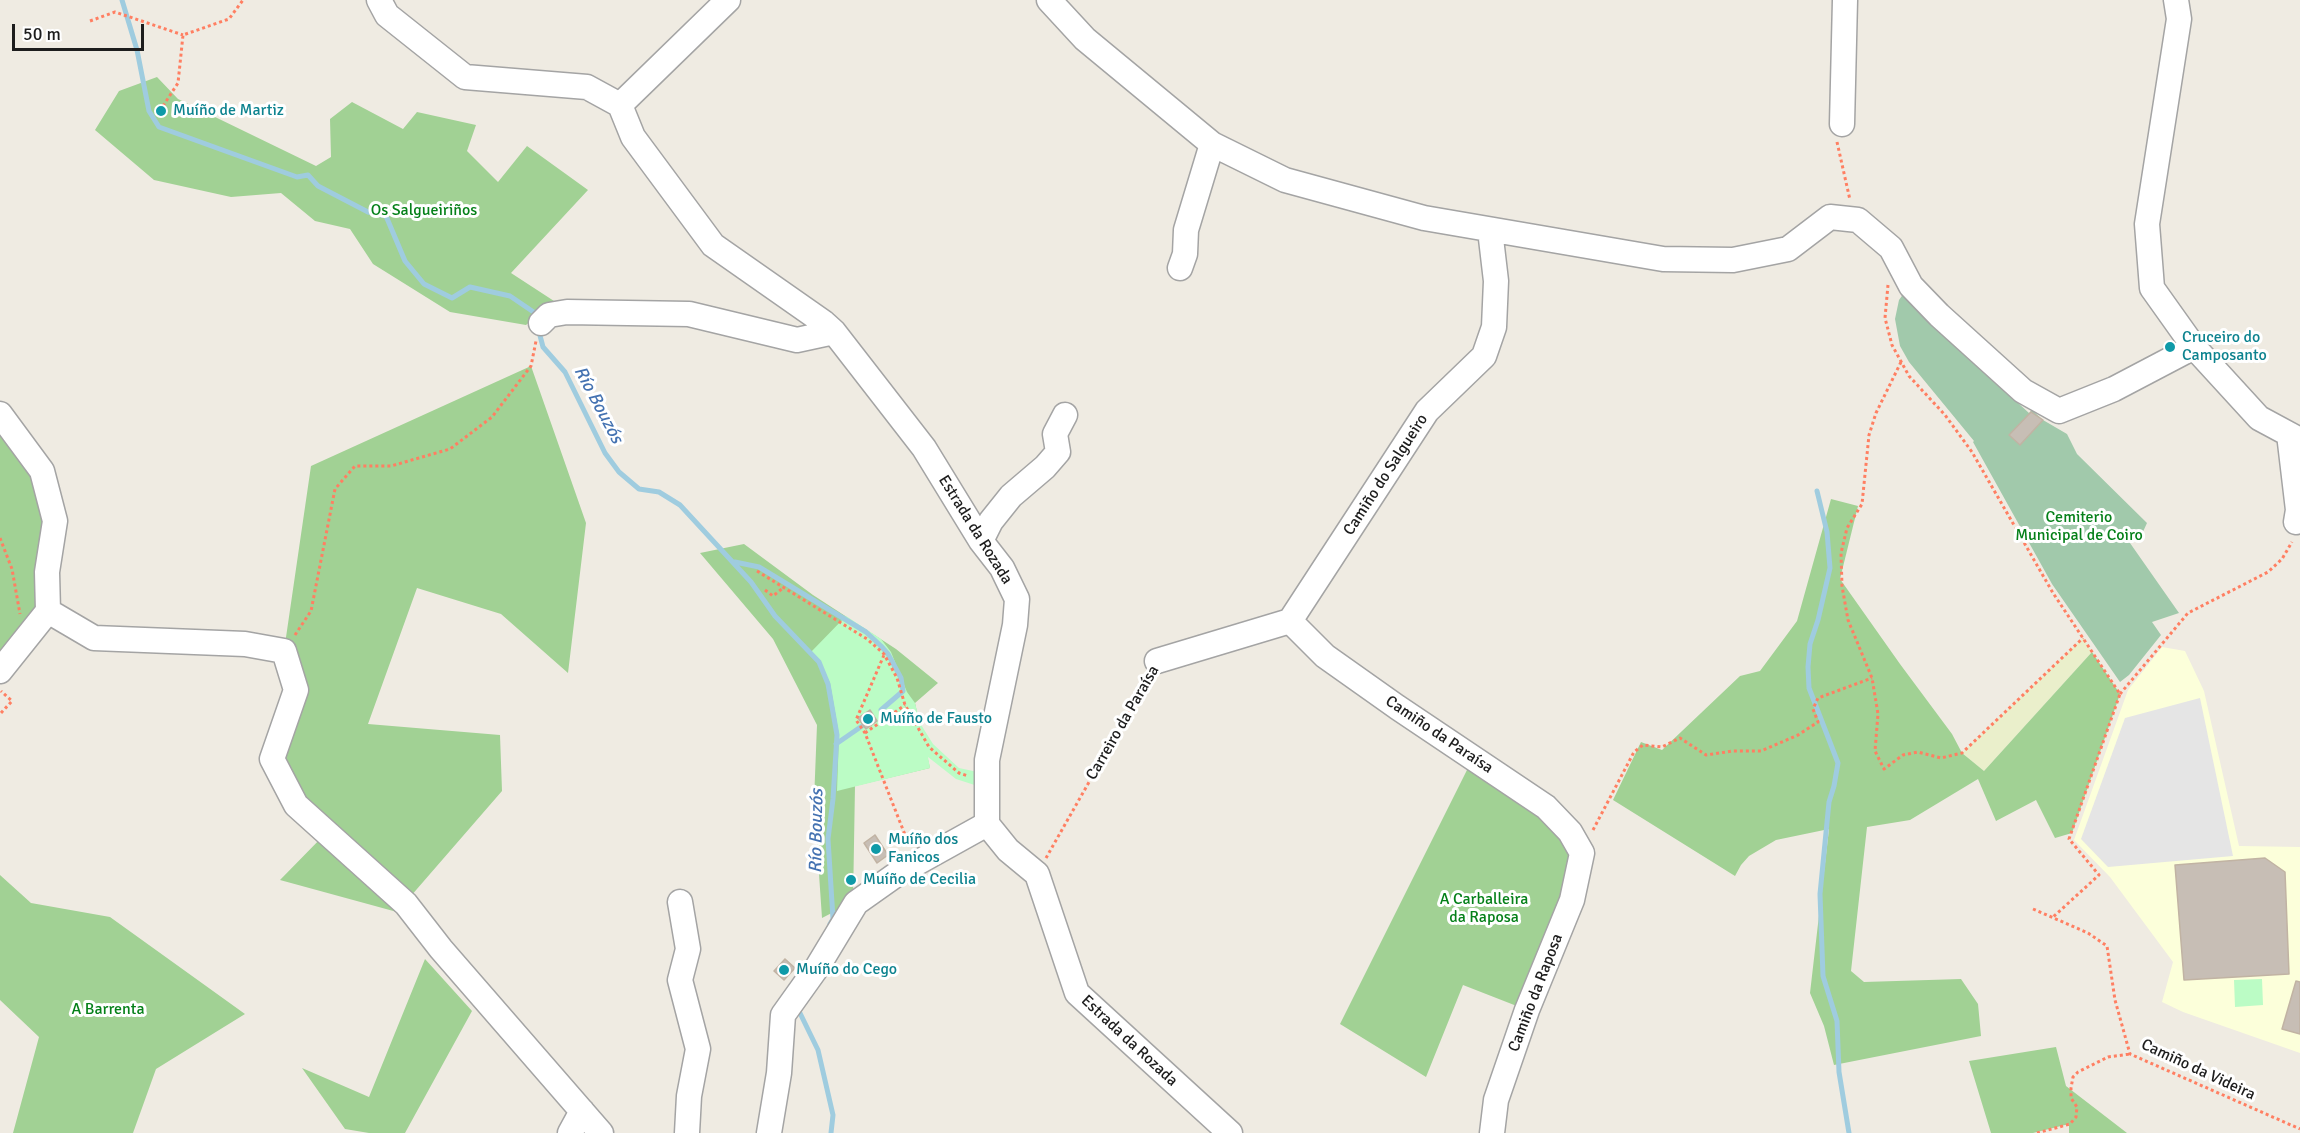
<!DOCTYPE html>
<meta charset="utf-8">
<style>
body{margin:0}
#map{position:relative;width:2300px;height:1133px;overflow:hidden;background:#efebe2;font-family:Signika,sans-serif}
canvas{display:block}
.scale{position:absolute;left:12px;top:24px;width:132px;height:27px;box-sizing:border-box;border:3px solid #1d1d1d;border-top:0;padding-left:8px;font-size:18px;line-height:21px;white-space:nowrap;color:#1d1d1d;-webkit-text-stroke:4px #fff;paint-order:stroke}
</style>
<div id="map">
<canvas width="2300" height="1133"></canvas>
<div class="scale">50 m</div>
</div>
<script>
const context = document.querySelector('canvas').getContext('2d');
context.lineJoin = 'round';
function fill(path, color) {
  context.fillStyle = color;
  context.fill(path, 'evenodd');
}
function shape(rows) {
  const path = new Path2D();
  for (const r of rows) {
    path.moveTo(r[0], r[1]);
    for (let i = 2; i < r.length; i += 2) path.lineTo(r[i], r[i + 1]);
  }
  return path;
}
function trace(path, color, width, dash) {
  context.strokeStyle = color;
  context.lineWidth = width;
  context.lineCap = dash ? 'butt' : 'round';
  context.setLineDash(dash || []);
  context.stroke(path);
}
function label(font, color, halo, rows, align = 'center') {
  context.font = font + ' Signika,sans-serif';
  context.lineWidth = 6;
  context.setLineDash([]);
  context.textBaseline = 'middle';
  context.strokeStyle = halo;
  context.fillStyle = color;
  for (const [text, x, y, turn = 0] of rows) {
    context.save();
    context.translate(x, y);
    context.rotate((+turn || 0) * Math.PI / 180);
    context.textAlign = isNaN(turn) ? turn : align;
    if (halo) context.strokeText(text, 0, 0);
    context.fillText(text, 0, 0);
    context.restore();
  }
}
const education = shape([
 [2162,647,2185,651,2204,691,2239,846,2300,847,2300,1053,2183,1012,2162,1002,2173,962,2110,877,2074,840,2128,690]
]);
const farmland = shape([
 [2083,638,2092,652,1984,771,1962,753]
]);
const forest = shape([
 [157,77,178,99,316,166,331,157,330,119,352,102,403,129,417,112,476,125,467,151,498,182,527,146,588,190,511,273,554,301,526,325,450,312,373,264,350,229,315,221,281,193,231,197,154,180,95,130,119,91],
 [531,366,586,523,568,673,501,614,417,588,368,724,500,735,502,791,397,912,280,880,326,833,272,759,296,690,284,651,311,466],
 [0,414,42,471,48,611,0,671],
 [1831,499,1858,506,1840,579,1900,664,1952,734,1962,753,1984,771,2092,652,2120,694,2072,833,2055,838,2036,800,1996,821,1978,779,1910,820,1867,827,1851,971,1864,982,1961,979,1978,1004,1981,1036,1834,1065,1824,1026,1810,993,1829,829,1776,840,1749,856,1741,865,1735,876,1613,800,1641,742,1662,750,1740,676,1760,671,1797,621],
 [744,544,813,595,896,649,938,683,915,703,930,768,855,786,853,902,822,918,814,801,817,725,773,639,700,553],
 [1473,758,1582,853,1527,1010,1463,985,1426,1077,1340,1024],
 [0,875,31,903,110,917,245,1014,156,1069,133,1133,13,1133,39,1037,0,1000],
 [425,959,472,1011,405,1133,369,1133,345,1129,302,1068,369,1097],
 [2056,1047,2066,1086,2127,1133,2069,1133,2069,1124,2033,1133,1991,1133,1969,1061]
]);
const cemetery = shape([
 [1904,293,1927,320,2029,413,2032,410,2043,420,2067,434,2077,454,2147,523,2141,536,2130,543,2179,613,2152,622,2161,635,2129,675,2120,682,2052,584,1973,442,1974,441,1909,362,1900,346,1895,319,1899,300]
]);
const park = shape([
 [846,616,881,639,891,652,907,692,915,703,920,723,933,744,959,768,987,774,987,789,956,779,928,757,930,768,837,791,839,735,830,683,820,662,811,652],
 [2262,979,2263,1005,2235,1007,2234,980]
]);
const parking = shape([
 [2200,698,2233,856,2108,867,2081,839,2125,718]
]);
const stream = shape([
 [122,0,137,50,149,111,159,127,297,177,308,175,318,186,368,212,386,216,405,261,424,284,452,298,470,287,510,296,535,313,536,319],
 [538,328,543,347,565,372,605,453,619,472,639,489,659,492,680,505,751,582,775,616,819,662,828,684,837,735,833,799,828,839,833,919,830,924],
 [1817,491,1827,532,1830,568,1818,620,1810,644,1808,667,1809,688,1838,763,1834,786,1829,802,1820,894,1823,976,1837,1021,1839,1072,1849,1133],
 [735,562,759,567,866,632,881,646,888,654,901,678,903,691,881,710],
 [836,744,862,726],
 [798,1009,818,1050,833,1115,831,1133]
]);
const building = shape([
 [2031,412,2043,420,2020,445,2009,435,2031,412],
 [870,710,877,721,866,729,858,718,870,710],
 [875,835,888,855,877,863,864,843,875,835],
 [2265,858,2285,872,2289,974,2184,980,2175,865,2265,858],
 [785,959,795,968,784,980,774,971,785,959],
 [2296,981,2300,982,2300,1034,2282,1029,2296,981]
]);
const path = shape([
 [90,21,115,12,183,35],
 [163,106,178,83,183,35,229,19,243,0],
 [1837,142,1850,200],
 [1888,285,1885,318,1892,345,1909,376,1945,415,1972,452,2053,593,2120,694,2069,839,2099,875,2052,918],
 [1901,362,1876,413,1869,435,1862,504,1847,528,1841,553,1842,586,1848,620,1872,678,1878,714,1875,751,1884,769,1903,755,1918,752,1941,758,1962,753,2083,638],
 [0,538,12,569,20,614],
 [757,571,867,639,884,654,897,678,905,705,929,747,959,773,968,776],
 [765,590,773,596,783,588],
 [295,635,311,611,335,489,355,466,391,466,450,449,492,417,531,366,536,341],
 [884,655,856,720,865,733,909,845],
 [2120,694,2188,613,2268,572,2282,559,2292,542],
 [1,713,12,701,1,691],
 [865,733,905,705],
 [1593,830,1634,752,1643,745,1662,747,1680,738,1706,755,1733,751,1761,751,1798,735,1818,722,1813,709,1818,698,1872,678],
 [1046,858,1148,678],
 [2033,909,2088,933,2107,946,2115,1000,2130,1054,2300,1129],
 [2037,1133,2070,1124,2076,1117,2077,1107,2071,1098,2071,1088,2073,1077,2078,1072,2108,1057,2130,1054]
]);
const minor = shape([
 [379,0,387,15,465,77,587,87,620,105],
 [728,0,620,105,633,137,713,245,823,322,834,332,924,448,981,541,1002,568,1017,599,1015,625,987,760,987,824,1008,850,1037,874,1077,993,1230,1133],
 [1049,0,1085,39,1212,144,1285,180,1424,218,1663,259,1733,260,1788,249,1830,217,1858,220,1891,248,1911,286,1939,315,2023,391,2059,411,2114,389,2194,347],
 [2176,0,2179,19,2147,224,2152,288,2194,347,2259,418,2300,440],
 [1842,124,1845,0],
 [1180,268,1185,254,1186,230,1212,144],
 [541,323,549,315,567,312,689,314,797,340,834,332],
 [0,414,42,471,55,521,47,572,48,611,94,638,245,644,284,651,296,690,272,759,296,805,406,904,441,949,601,1133],
 [2289,434,2298,510,2296,522],
 [981,541,991,521,1011,496,1045,467,1058,452,1055,434,1065,415],
 [1290,621,1325,656,1397,707,1546,807,1570,832,1582,853,1572,900,1527,1010,1496,1100,1492,1133],
 [1290,621,1427,411,1484,356,1494,327,1496,281,1490,230],
 [1157,661,1290,621],
 [0,671,48,611],
 [680,902,688,949,680,980,698,1049,689,1096,687,1133],
 [570,1133,582,1111],
 [769,1133,779,1073,783,1015,818,966,856,903,897,874,987,824]
]);
const markers = [
 [161,111,6,"#0f9aa8"],
 [2170,347,6,"#0f9aa8"],
 [868,719,6,"#0f9aa8"],
 [876,849,6,"#0f9aa8"],
 [851,880,6,"#0f9aa8"],
 [784,970,6,"#0f9aa8"]
];
const cultureNames = [
 ["Muíño de Martiz",173,111],
 ["Cruceiro do",2182,338],
 ["Camposanto",2182,356],
 ["Muíño de Fausto",880,719],
 ["Muíño dos",888,840],
 ["Fanicos",888,858],
 ["Muíño de Cecilia",863,880],
 ["Muíño do Cego",796,970]
];
const parkNames = [
 ["Os Salgueiriños",424,211],
 ["Cemiterio",2079,518],
 ["Municipal de Coiro",2079,536],
 ["A Carballeira",1484,900],
 ["da Raposa",1484,918],
 ["A Barrenta",108,1010]
];
const streetNames = [
 ["Camiño do Salgueiro",1386,475,-57],
 ["Estrada da Rozada",975,530,58],
 ["Carreiro da Paraísa",1123,723,-60],
 ["Camiño da Paraísa",1439,735,34],
 ["Camiño da Raposa",1536,993,-69],
 ["Estrada da Rozada",1129,1041,43],
 ["Camiño da Videira",2198,1070,25]
];
const waterNames = [
 ["Río Bouzós",598,405,62],
 ["Río Bouzós",817,831,-89]
];
fill(education, '#fcffda');
fill(farmland, '#eaefcb');
fill(forest, '#a1d194');
fill(cemetery, '#a1c9ab');
fill(park, '#bbfcc5');
fill(parking, '#e5e5e5');
trace(stream, '#9fccdf', 5);
fill(building, '#c7beb5');
trace(building, '#c1b3a3', 1.5);
trace(minor, '#a4a4a4', 27);
trace(path, '#ff7f62', 3, [3, 3]);
trace(minor, '#fff', 24);
for (const [x, y, r, color] of markers) {
  const dot = new Path2D();
  dot.arc(x, y, r, 0, 2 * Math.PI);
  context.fillStyle = color;
  context.fill(dot);
  trace(dot, '#fff', 2);
}
label('16px', '#0d838f', '#fff', cultureNames, 'left');
label('16px', '#058019', '#fff', parkNames);
label('16px', '#1d1d1d', '#fff', streetNames);
label('italic 18px', '#4472b1', '#fff', waterNames);
</script>
